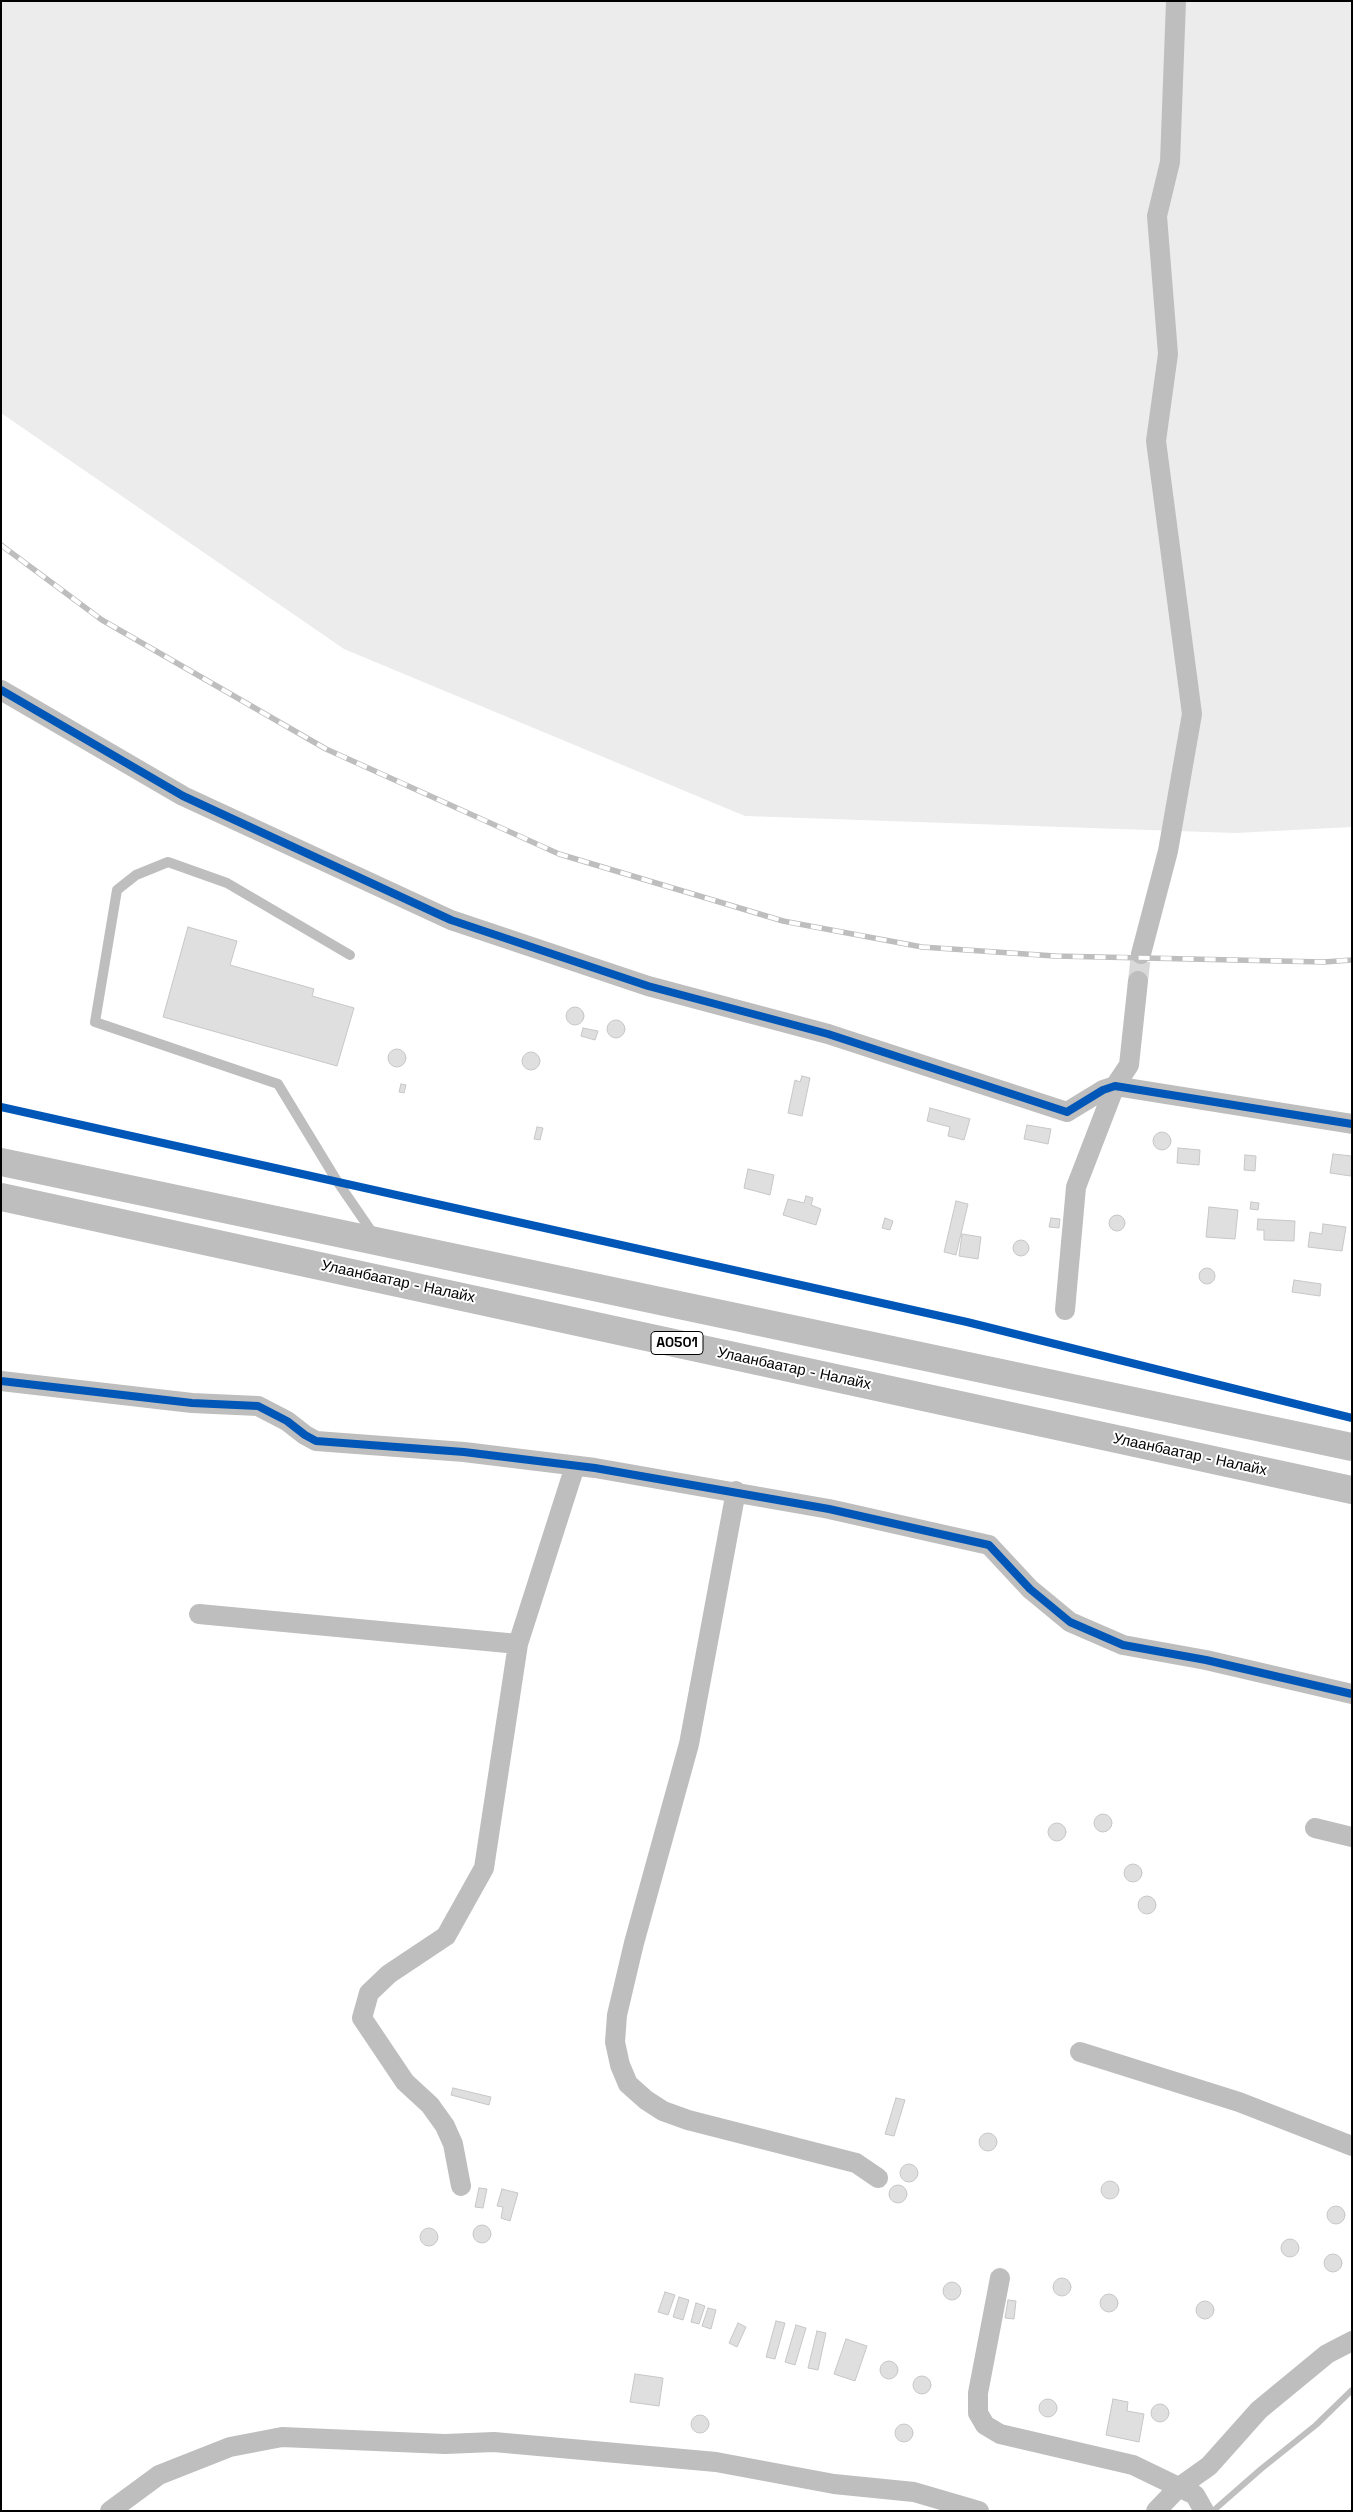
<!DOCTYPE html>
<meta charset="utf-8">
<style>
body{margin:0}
#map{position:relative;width:1353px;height:2512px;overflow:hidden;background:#fff;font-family:"Space Grotesk",sans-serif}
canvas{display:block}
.frame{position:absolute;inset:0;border:2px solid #000;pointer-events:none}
</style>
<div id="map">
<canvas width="1353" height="2512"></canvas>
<div class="frame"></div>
</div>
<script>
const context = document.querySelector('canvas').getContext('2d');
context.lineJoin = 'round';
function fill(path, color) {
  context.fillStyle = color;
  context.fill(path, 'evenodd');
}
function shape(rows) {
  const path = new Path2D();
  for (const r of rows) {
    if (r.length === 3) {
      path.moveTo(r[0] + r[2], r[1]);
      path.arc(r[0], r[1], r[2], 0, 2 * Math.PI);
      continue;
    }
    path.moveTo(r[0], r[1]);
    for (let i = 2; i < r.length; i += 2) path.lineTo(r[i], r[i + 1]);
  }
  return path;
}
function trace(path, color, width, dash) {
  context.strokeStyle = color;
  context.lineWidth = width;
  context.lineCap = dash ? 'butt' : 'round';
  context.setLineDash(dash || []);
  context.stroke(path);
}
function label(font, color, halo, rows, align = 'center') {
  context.font = font + ' "Space Grotesk",sans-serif';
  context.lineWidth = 4;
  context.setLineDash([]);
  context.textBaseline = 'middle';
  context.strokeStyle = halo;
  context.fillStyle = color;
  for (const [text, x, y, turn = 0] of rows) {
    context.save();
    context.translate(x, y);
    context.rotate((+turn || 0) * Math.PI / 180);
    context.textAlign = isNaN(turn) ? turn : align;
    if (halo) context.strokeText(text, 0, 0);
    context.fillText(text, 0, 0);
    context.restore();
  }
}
const green = shape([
 [1,1,1352,1,1352,827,1235,833,745,816,344,649,1,413]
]);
const stream = shape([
 [1213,2511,1261,2469,1316,2425,1352,2390]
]);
const building = shape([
 [188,927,237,941,230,965,314,989,312,996,354,1008,337,1066,163,1017,188,927],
 [575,1016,9],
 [616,1029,9],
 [583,1028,598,1031,595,1040,581,1036,583,1028],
 [397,1058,9],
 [531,1061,9],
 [802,1076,810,1078,802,1116,788,1113,795,1080,800,1082,802,1076],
 [401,1084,406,1085,404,1093,399,1092,401,1084],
 [930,1108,970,1119,964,1140,948,1136,950,1127,927,1121,930,1108],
 [1027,1125,1051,1129,1048,1144,1024,1139,1027,1125],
 [537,1127,543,1128,540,1140,534,1139,537,1127],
 [1162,1141,9],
 [1178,1148,1200,1150,1199,1165,1177,1163,1178,1148],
 [1333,1154,1352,1156,1351,1176,1330,1173,1333,1154],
 [1245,1155,1256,1156,1255,1171,1244,1170,1245,1155],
 [748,1169,774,1175,770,1195,744,1188,748,1169],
 [806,1196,813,1198,811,1205,821,1209,816,1225,783,1215,788,1199,804,1203,806,1196],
 [956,1201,968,1204,956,1255,944,1252,956,1201],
 [1251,1202,1259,1203,1258,1210,1250,1209,1251,1202],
 [1209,1207,1238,1210,1235,1239,1206,1237,1209,1207],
 [1117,1223,8],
 [885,1218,893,1221,890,1230,882,1228,885,1218],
 [1051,1218,1060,1219,1059,1228,1049,1227,1051,1218],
 [1258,1219,1295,1221,1294,1241,1264,1240,1264,1230,1257,1230,1258,1219],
 [1323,1224,1346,1227,1342,1251,1308,1247,1310,1232,1322,1234,1323,1224],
 [962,1234,981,1237,978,1259,959,1256,962,1234],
 [1021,1248,8],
 [1207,1276,8],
 [1294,1280,1321,1284,1320,1296,1292,1292,1294,1280],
 [1103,1823,9],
 [1057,1832,9],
 [1133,1873,9],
 [1147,1905,9],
 [453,2088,491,2097,489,2105,451,2095,453,2088],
 [896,2098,905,2100,894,2136,885,2134,896,2098],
 [988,2142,9],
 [909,2173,9],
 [1110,2190,9],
 [898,2194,9],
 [479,2188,487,2189,483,2208,475,2207,479,2188],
 [502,2189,518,2193,510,2221,501,2218,503,2207,497,2206,502,2189],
 [1336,2215,9],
 [482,2234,9],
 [429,2237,9],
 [1290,2248,9],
 [1333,2263,9],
 [1062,2287,9],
 [952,2291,9],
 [665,2292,675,2295,668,2315,658,2312,665,2292],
 [1109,2303,9],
 [679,2297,689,2300,683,2320,673,2317,679,2297],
 [1008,2300,1016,2301,1014,2319,1005,2318,1008,2300],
 [1205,2310,9],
 [696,2303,705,2306,699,2324,691,2322,696,2303],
 [708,2308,716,2310,711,2329,702,2326,708,2308],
 [776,2321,785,2323,775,2359,766,2357,776,2321],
 [738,2323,746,2327,737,2347,729,2343,738,2323],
 [796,2325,806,2328,795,2365,785,2362,796,2325],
 [817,2331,826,2333,818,2370,808,2368,817,2331],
 [846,2339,867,2346,855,2381,834,2374,846,2339],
 [889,2370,9],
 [635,2374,663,2378,659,2406,630,2402,635,2374],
 [922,2385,9],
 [1113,2399,1128,2402,1127,2411,1144,2414,1139,2442,1106,2435,1113,2399],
 [1048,2408,9],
 [1160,2413,9],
 [700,2424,9],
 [904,2433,9]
]);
const minorTunnel = shape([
 [1138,981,1141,954]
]);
const service = shape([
 [350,955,227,883,168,862,136,875,117,890,95,1022,278,1084,337,1181,374,1235]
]);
const minor = shape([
 [1,690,183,796,451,920,648,986,828,1034,1067,1112,1103,1090,1115,1086,1352,1124],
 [1141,954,1168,851,1192,714,1156,441,1168,354,1157,216,1170,162,1176,1],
 [1065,1310,1076,1187,1115,1086,1129,1065,1138,981],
 [1,1381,192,1403,258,1406,287,1421,305,1435,316,1441,464,1452,595,1468,829,1509,989,1545,1030,1589,1070,1622,1123,1645,1206,1660,1352,1694],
 [736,1491,689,1744,634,1943,617,2015,615,2042,620,2065,628,2084,646,2100,663,2111,688,2120,856,2163,878,2178],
 [199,1614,518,1644],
 [1315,1828,1352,1837],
 [1080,2052,1239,2102,1352,2146],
 [461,2186,453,2144,445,2126,430,2105,405,2082,362,2018,369,1993,389,1974,446,1936,484,1868,518,1644,575,1466],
 [1000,2278,978,2393,978,2413,985,2425,1000,2434,1133,2465,1195,2495,1204,2511],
 [110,2511,159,2475,230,2447,282,2437,445,2444,494,2442,716,2462,834,2484,914,2492,979,2511],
 [1156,2511,1178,2488,1209,2466,1259,2410,1327,2354,1352,2341]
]);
const trunk = shape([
 [1,1162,1352,1447],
 [1,1197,1352,1490]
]);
const rail = shape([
 [1,545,102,620,326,749,559,854,783,921,922,947,1055,956,1324,962,1352,960]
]);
const cycleway = shape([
 [1,690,183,796,451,920,648,986,828,1034,1067,1112,1103,1090,1115,1086,1352,1124],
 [1,1107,967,1322,1352,1418],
 [1,1381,192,1403,258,1406,287,1421,305,1435,316,1441,464,1452,595,1468,829,1509,989,1545,1030,1589,1070,1622,1123,1645,1206,1660,1352,1694]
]);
const shields = [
 [677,1343,52]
];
const shieldNames = [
 ["A0501",677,1343]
];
const streetNames = [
 ["Улаанбаатар - Налайх",398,1282,12],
 ["Улаанбаатар - Налайх",794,1369,12],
 ["Улаанбаатар - Налайх",1190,1455,12]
];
fill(green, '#ececec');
trace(stream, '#bfbfbf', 6);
fill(building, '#dfdfdf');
trace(building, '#c7c7c7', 1);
trace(minorTunnel, '#d9d9d9', 20, [20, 10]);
trace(service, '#bebebe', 10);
trace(minor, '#bebebe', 20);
trace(trunk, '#bebebe', 28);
trace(rail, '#bebebe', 5.5);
trace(rail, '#fff', 4, [11]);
trace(cycleway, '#0057b8', 8);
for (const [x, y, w] of shields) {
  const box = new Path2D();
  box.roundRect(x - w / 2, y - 11.5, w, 23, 4);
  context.fillStyle = '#fff';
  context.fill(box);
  trace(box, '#000', 1);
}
label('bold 14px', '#000', null, shieldNames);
label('15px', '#000', '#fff', streetNames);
</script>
